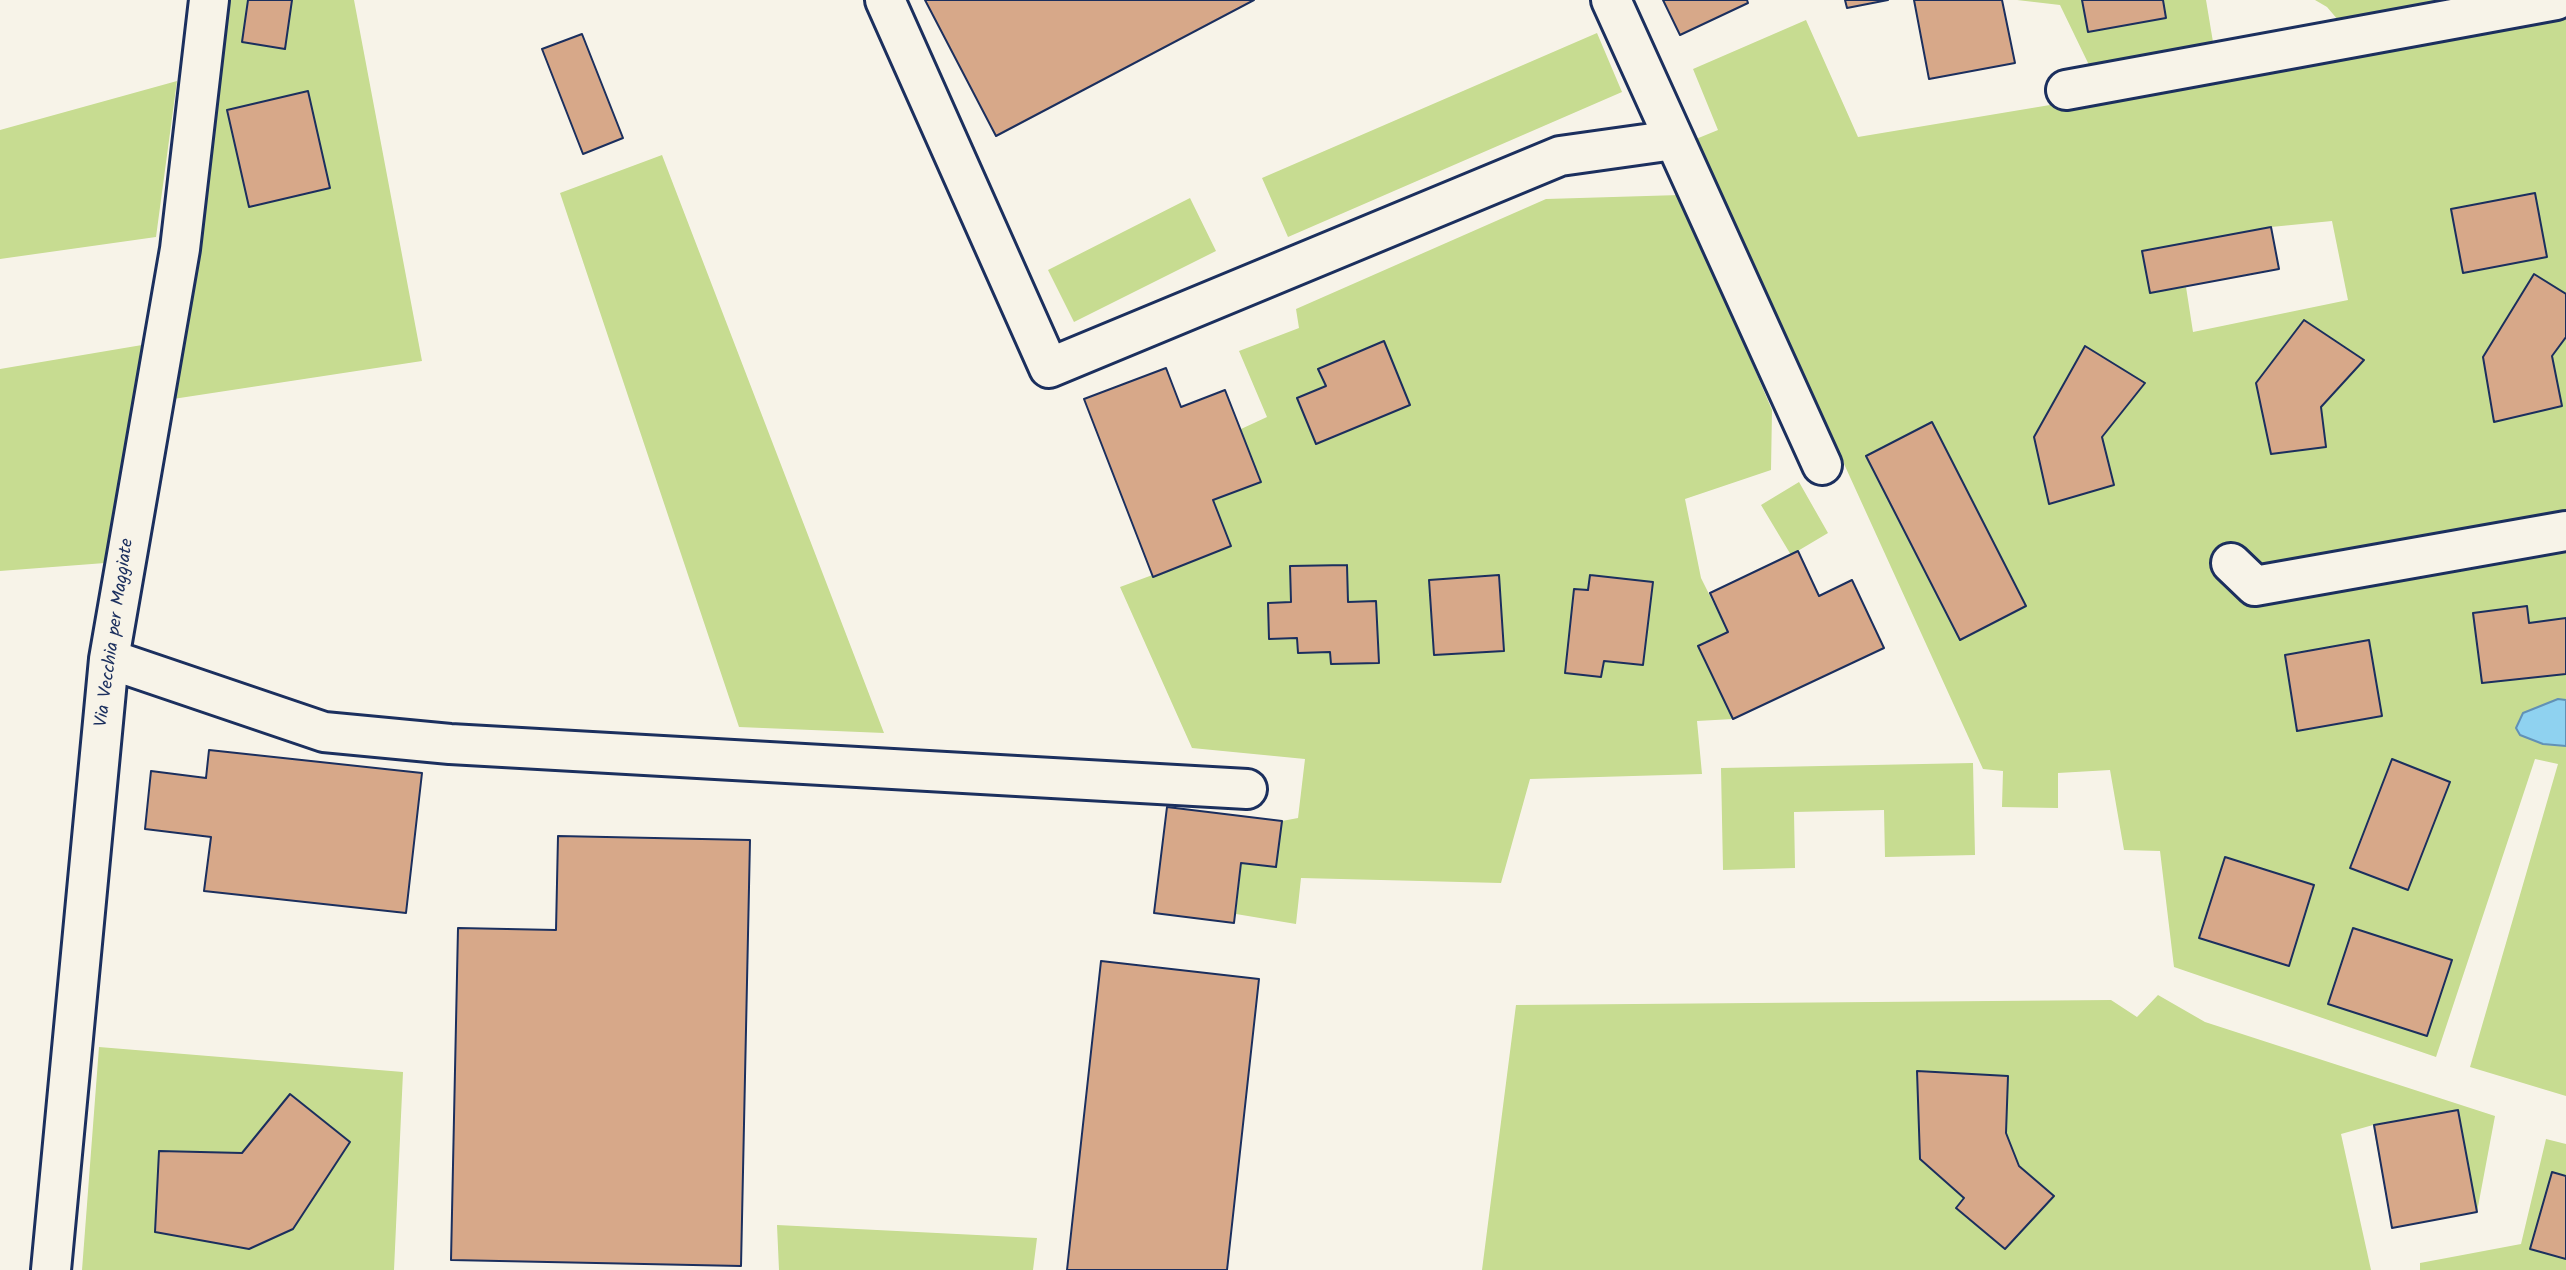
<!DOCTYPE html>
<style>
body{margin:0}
canvas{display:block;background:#f7f3e8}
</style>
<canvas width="2566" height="1270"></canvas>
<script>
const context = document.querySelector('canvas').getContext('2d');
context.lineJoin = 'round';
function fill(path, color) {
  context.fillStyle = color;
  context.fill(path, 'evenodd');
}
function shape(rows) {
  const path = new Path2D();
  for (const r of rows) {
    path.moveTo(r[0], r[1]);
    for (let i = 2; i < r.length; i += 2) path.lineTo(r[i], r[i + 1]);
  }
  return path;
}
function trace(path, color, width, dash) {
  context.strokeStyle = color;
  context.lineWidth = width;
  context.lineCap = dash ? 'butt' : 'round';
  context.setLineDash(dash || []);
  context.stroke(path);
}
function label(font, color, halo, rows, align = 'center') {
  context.font = font + ' Kalam,sans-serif';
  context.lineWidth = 6;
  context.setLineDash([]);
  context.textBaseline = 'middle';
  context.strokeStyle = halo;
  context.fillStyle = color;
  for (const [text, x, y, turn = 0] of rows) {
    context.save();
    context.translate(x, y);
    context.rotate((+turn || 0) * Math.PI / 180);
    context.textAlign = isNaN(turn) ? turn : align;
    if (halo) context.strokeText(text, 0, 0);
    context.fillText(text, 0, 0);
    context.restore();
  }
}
const green = shape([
 [229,0,354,0,422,361,173,399],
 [2017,0,2206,0,2213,42,2089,65,2060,5],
 [2315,0,2500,0,2344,27,2327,7],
 [2566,19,2566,1096,2470,1067,2558,764,2535,759,2436,1057,2174,967,2160,851,2124,850,2110,770,2058,773,2058,808,2002,807,2003,771,1983,769,1696,139,1718,130,1693,69,1806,20,1858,137],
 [2332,221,2348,300,2193,332,2186,287,2150,293,2143,251,2271,227],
 [1597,33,1622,92,1288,237,1262,178],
 [177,81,156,237,0,259,0,130],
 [662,155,884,733,739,727,560,193],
 [1680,195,1772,410,1771,470,1685,499,1701,578,1728,632,1699,646,1733,719,1697,721,1702,774,1530,779,1501,883,1301,878,1296,924,1236,914,1241,863,1276,867,1282,821,1298,818,1305,759,1192,748,1120,587,1231,546,1213,500,1260,482,1241,429,1267,417,1239,351,1299,328,1296,309,1546,199],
 [1190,198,1216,251,1074,322,1048,270],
 [142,345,105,563,0,571,0,369],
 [1799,482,1828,533,1791,555,1761,505],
 [1973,763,1975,855,1885,857,1884,810,1794,812,1795,868,1723,870,1721,768],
 [2158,995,2205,1022,2495,1116,2477,1212,2392,1228,2373,1125,2341,1134,2371,1270,1482,1270,1516,1005,2111,1000,2137,1017],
 [99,1047,403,1072,394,1270,82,1270],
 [2546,1139,2566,1144,2566,1270,2420,1270,2420,1263,2521,1244],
 [777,1225,1037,1238,1033,1270,779,1270]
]);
const water = shape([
 [2558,699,2566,700,2566,746,2543,744,2520,735,2516,728,2523,713,2558,699]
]);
const building = shape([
 [248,0,292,0,285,49,242,42,248,0],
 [925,0,1254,0,996,136,925,0],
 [1663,0,1747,0,1748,3,1680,35,1663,0],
 [1845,0,1888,0,1847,8,1845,0],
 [1914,0,2002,0,2015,63,1929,79,1914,0],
 [2082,0,2163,0,2166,18,2088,32,2082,0],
 [582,34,623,138,583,154,542,49,582,34],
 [308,91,330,188,249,207,227,110,308,91],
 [2535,193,2547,257,2463,273,2451,209,2535,193],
 [2271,227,2279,269,2150,293,2142,251,2271,227],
 [2534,274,2566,294,2566,337,2552,356,2562,406,2494,422,2483,357,2534,274],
 [2304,320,2364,360,2321,407,2326,447,2271,454,2256,383,2304,320],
 [1384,341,1410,405,1316,444,1297,398,1326,386,1318,369,1384,341],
 [2085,346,2145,383,2102,437,2114,485,2049,504,2034,437,2085,346],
 [1166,368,1181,407,1225,390,1261,482,1213,500,1231,546,1153,577,1084,399,1166,368],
 [1932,422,2026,606,1960,640,1866,456,1932,422],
 [1798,551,1819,596,1852,580,1884,648,1733,719,1698,646,1728,632,1710,593,1798,551],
 [1347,565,1348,602,1376,601,1379,663,1331,664,1330,652,1298,653,1297,638,1269,639,1268,603,1291,602,1290,566,1347,565],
 [1499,575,1504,651,1434,655,1429,580,1499,575],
 [1590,575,1653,582,1643,665,1604,661,1601,677,1565,673,1574,589,1588,590,1590,575],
 [2527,606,2529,623,2566,618,2566,674,2482,683,2473,613,2527,606],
 [2369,640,2382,716,2297,731,2285,655,2369,640],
 [209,750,422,773,406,913,204,891,211,837,145,829,151,771,206,778,209,750],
 [2392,759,2450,782,2408,890,2350,868,2392,759],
 [1167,807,1282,821,1276,867,1241,863,1234,923,1154,913,1167,807],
 [558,836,750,840,741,1266,451,1260,458,928,556,930,558,836],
 [2225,857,2314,885,2289,966,2199,938,2225,857],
 [2353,928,2452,960,2427,1036,2328,1004,2353,928],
 [1101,961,1259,979,1227,1270,1067,1270,1101,961],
 [1917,1071,2008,1076,2006,1133,2019,1166,2054,1196,2005,1249,1956,1208,1964,1198,1920,1159,1917,1071],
 [290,1094,350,1142,293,1229,249,1249,155,1232,159,1151,242,1153,290,1094],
 [2458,1110,2477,1212,2392,1228,2374,1125,2458,1110],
 [2552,1172,2566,1176,2566,1259,2530,1249,2552,1172]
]);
const minor = shape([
 [885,0,1049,368,1560,156,1674,140],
 [1611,0,1822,465],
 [2066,90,2556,0],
 [2231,563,2255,586,2566,531],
 [109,659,324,732,450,744,1247,789],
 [51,1270,109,659,180,249,209,0]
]);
const streetNames = [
 ["Via Vecchia per Maggiate",116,633,-82]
];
fill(green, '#c7dc91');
fill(water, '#8fd2f0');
trace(water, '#6191b6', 2);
fill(building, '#d7a889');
trace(building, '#1b2f5e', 2);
trace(minor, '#1b2f5e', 44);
trace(minor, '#f7f3e8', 38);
label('18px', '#1b2f5e', '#f7f3e8', streetNames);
</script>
